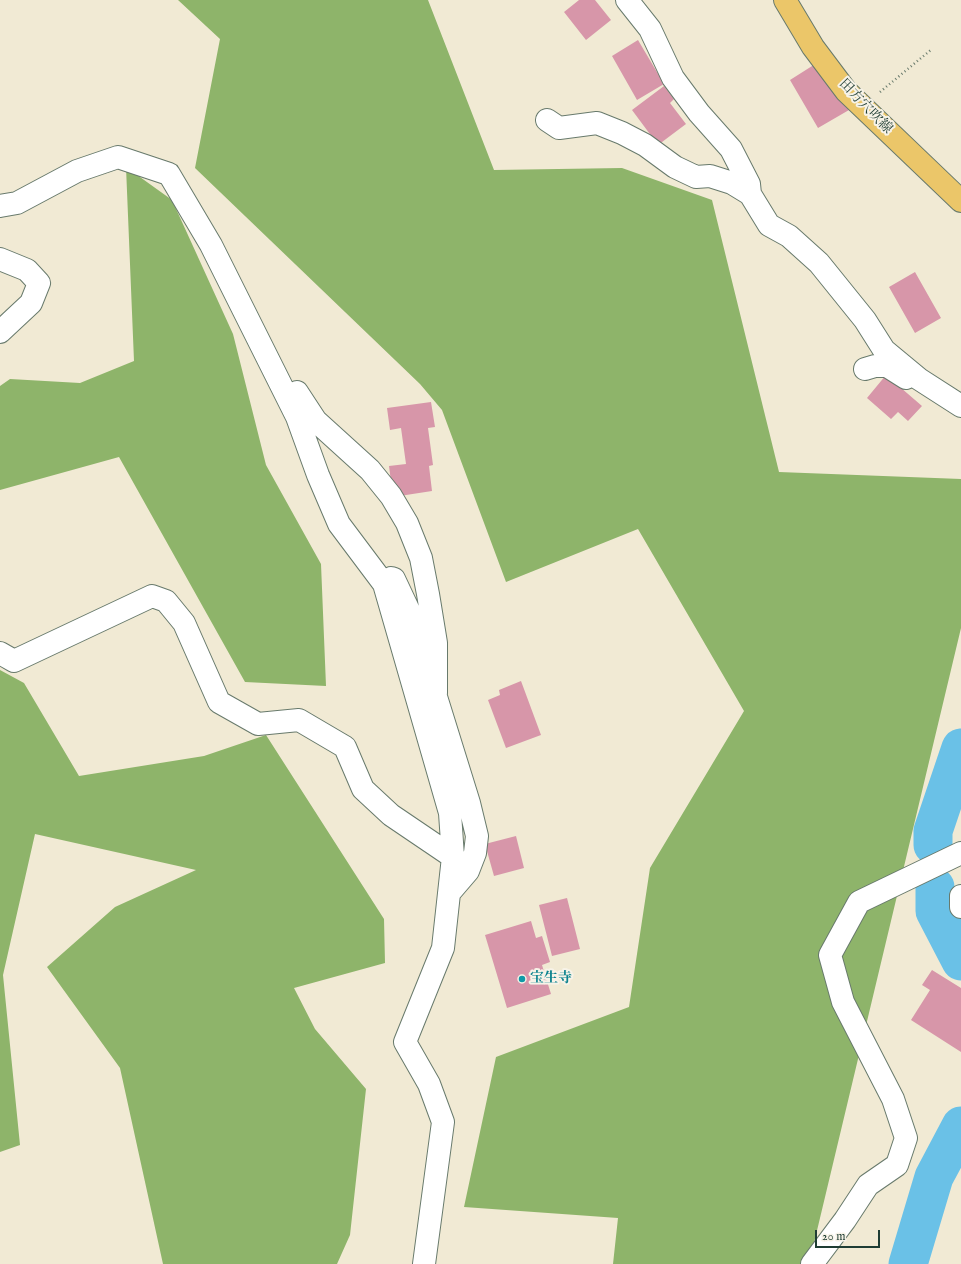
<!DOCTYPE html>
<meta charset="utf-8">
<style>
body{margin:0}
#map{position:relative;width:961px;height:1264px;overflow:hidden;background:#f1ead4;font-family:"IM FELL English",serif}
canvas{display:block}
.scale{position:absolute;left:815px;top:1230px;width:65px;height:18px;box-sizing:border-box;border:2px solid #1f3d34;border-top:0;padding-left:5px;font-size:12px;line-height:14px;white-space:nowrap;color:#1f3d34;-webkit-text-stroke:3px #f7f3e8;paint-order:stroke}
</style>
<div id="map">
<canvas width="961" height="1264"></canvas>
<div class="scale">20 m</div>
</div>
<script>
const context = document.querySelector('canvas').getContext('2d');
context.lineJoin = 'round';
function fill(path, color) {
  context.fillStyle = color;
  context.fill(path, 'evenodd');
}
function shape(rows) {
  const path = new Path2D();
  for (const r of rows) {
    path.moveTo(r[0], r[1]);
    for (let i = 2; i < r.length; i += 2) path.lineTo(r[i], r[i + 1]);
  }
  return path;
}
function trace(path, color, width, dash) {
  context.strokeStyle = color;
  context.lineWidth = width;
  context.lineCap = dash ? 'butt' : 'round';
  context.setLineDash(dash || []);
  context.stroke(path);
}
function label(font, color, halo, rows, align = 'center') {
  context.font = font + ' "IM FELL English","Noto Serif JP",serif';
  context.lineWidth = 4;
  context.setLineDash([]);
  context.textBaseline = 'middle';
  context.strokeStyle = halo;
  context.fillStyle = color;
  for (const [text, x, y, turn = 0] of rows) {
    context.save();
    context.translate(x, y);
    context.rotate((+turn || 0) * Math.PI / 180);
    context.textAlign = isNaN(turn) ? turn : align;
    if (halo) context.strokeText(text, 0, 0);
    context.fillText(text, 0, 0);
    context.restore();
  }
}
const forest = shape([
 [178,0,428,0,494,170,622,168,712,200,779,472,961,479,961,628,809,1264,613,1264,618,1218,464,1207,496,1057,629,1007,650,868,744,711,638,529,506,582,442,410,420,384,195,168,220,39],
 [126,167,172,200,233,334,266,465,321,564,326,686,245,682,119,457,0,490,0,386,10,379,80,383,134,361],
 [0,670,24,683,79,776,204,756,266,735,384,919,385,963,294,988,315,1029,366,1089,350,1235,337,1264,163,1264,120,1068,47,967,115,907,196,870,35,834,3,975,20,1145,0,1152]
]);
const river = shape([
 [933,845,933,831,961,748],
 [935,887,935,911,961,961],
 [908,1264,934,1177,961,1126]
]);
const building = shape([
 [579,0,595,0,611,20,586,40,564,12],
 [638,40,664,84,637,100,612,56],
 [820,61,849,110,818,128,790,80],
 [664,86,674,99,670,103,686,124,658,145,632,110],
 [915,272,941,318,915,333,889,287],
 [886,375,922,406,908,421,898,412,891,419,867,398],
 [431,402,435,427,428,428,433,465,429,466,432,491,393,497,389,466,406,464,401,428,390,430,387,408],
 [521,681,541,735,506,748,488,700,500,695,499,690],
 [516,836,524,868,494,876,485,844],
 [567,898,580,949,552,956,539,905],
 [531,921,536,938,542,936,550,962,542,965,551,994,507,1008,485,935],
 [932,970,961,988,961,1052,911,1020,930,990,922,985]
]);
const path = shape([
 [880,92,932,49]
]);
const minor = shape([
 [627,0,650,29,673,78,699,113,731,149,749,184,750,194,769,225,789,236,819,263,865,320,884,350,919,379,961,406],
 [547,120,559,128,597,123,622,133,645,145,675,167,696,177,710,176,732,183,750,194],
 [0,206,17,203,77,171,118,157,169,174,211,245,297,417,318,475,339,524,384,584,450,813,453,857,443,948,405,1042,429,1084,443,1122,424,1264],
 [0,259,27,270,39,283,31,303,0,332],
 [865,369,875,366,887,366,906,378],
 [297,392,316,421,370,470,391,496,407,523,421,558,428,594,436,643,436,693],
 [391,578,394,579,410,613,469,803,477,836,475,853,468,871,450,892],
 [0,653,14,661,152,596,166,601,184,623,219,702,258,724,299,720,345,747,363,789,391,815,453,857],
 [961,896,961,907],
 [812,1264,845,1220,868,1185,897,1165,906,1138,893,1099,843,1002,830,955,859,902,961,853]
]);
const major = shape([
 [785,0,813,47,846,91,961,201]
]);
const markers = [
 [522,979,4,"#0f9aa8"]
];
const streetNames = [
 ["田方穴吹線",865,107,46]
];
const cultureNames = [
 ["宝生寺",530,979]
];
fill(forest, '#8eb46a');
trace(river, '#6ac1e7', 39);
fill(building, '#d796a9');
trace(minor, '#687a6c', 24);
trace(major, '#687a6c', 24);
trace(path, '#687a6c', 2.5, [1, 3]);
trace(minor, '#fff', 22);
trace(major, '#ebc669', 22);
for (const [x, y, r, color] of markers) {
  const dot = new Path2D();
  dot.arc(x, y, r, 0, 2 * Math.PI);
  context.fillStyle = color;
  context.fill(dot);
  trace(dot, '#f7f3e8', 1.5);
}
label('14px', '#1f3d34', '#f7f3e8', streetNames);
label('bold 14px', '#0d838f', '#f7f3e8', cultureNames, 'left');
</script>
